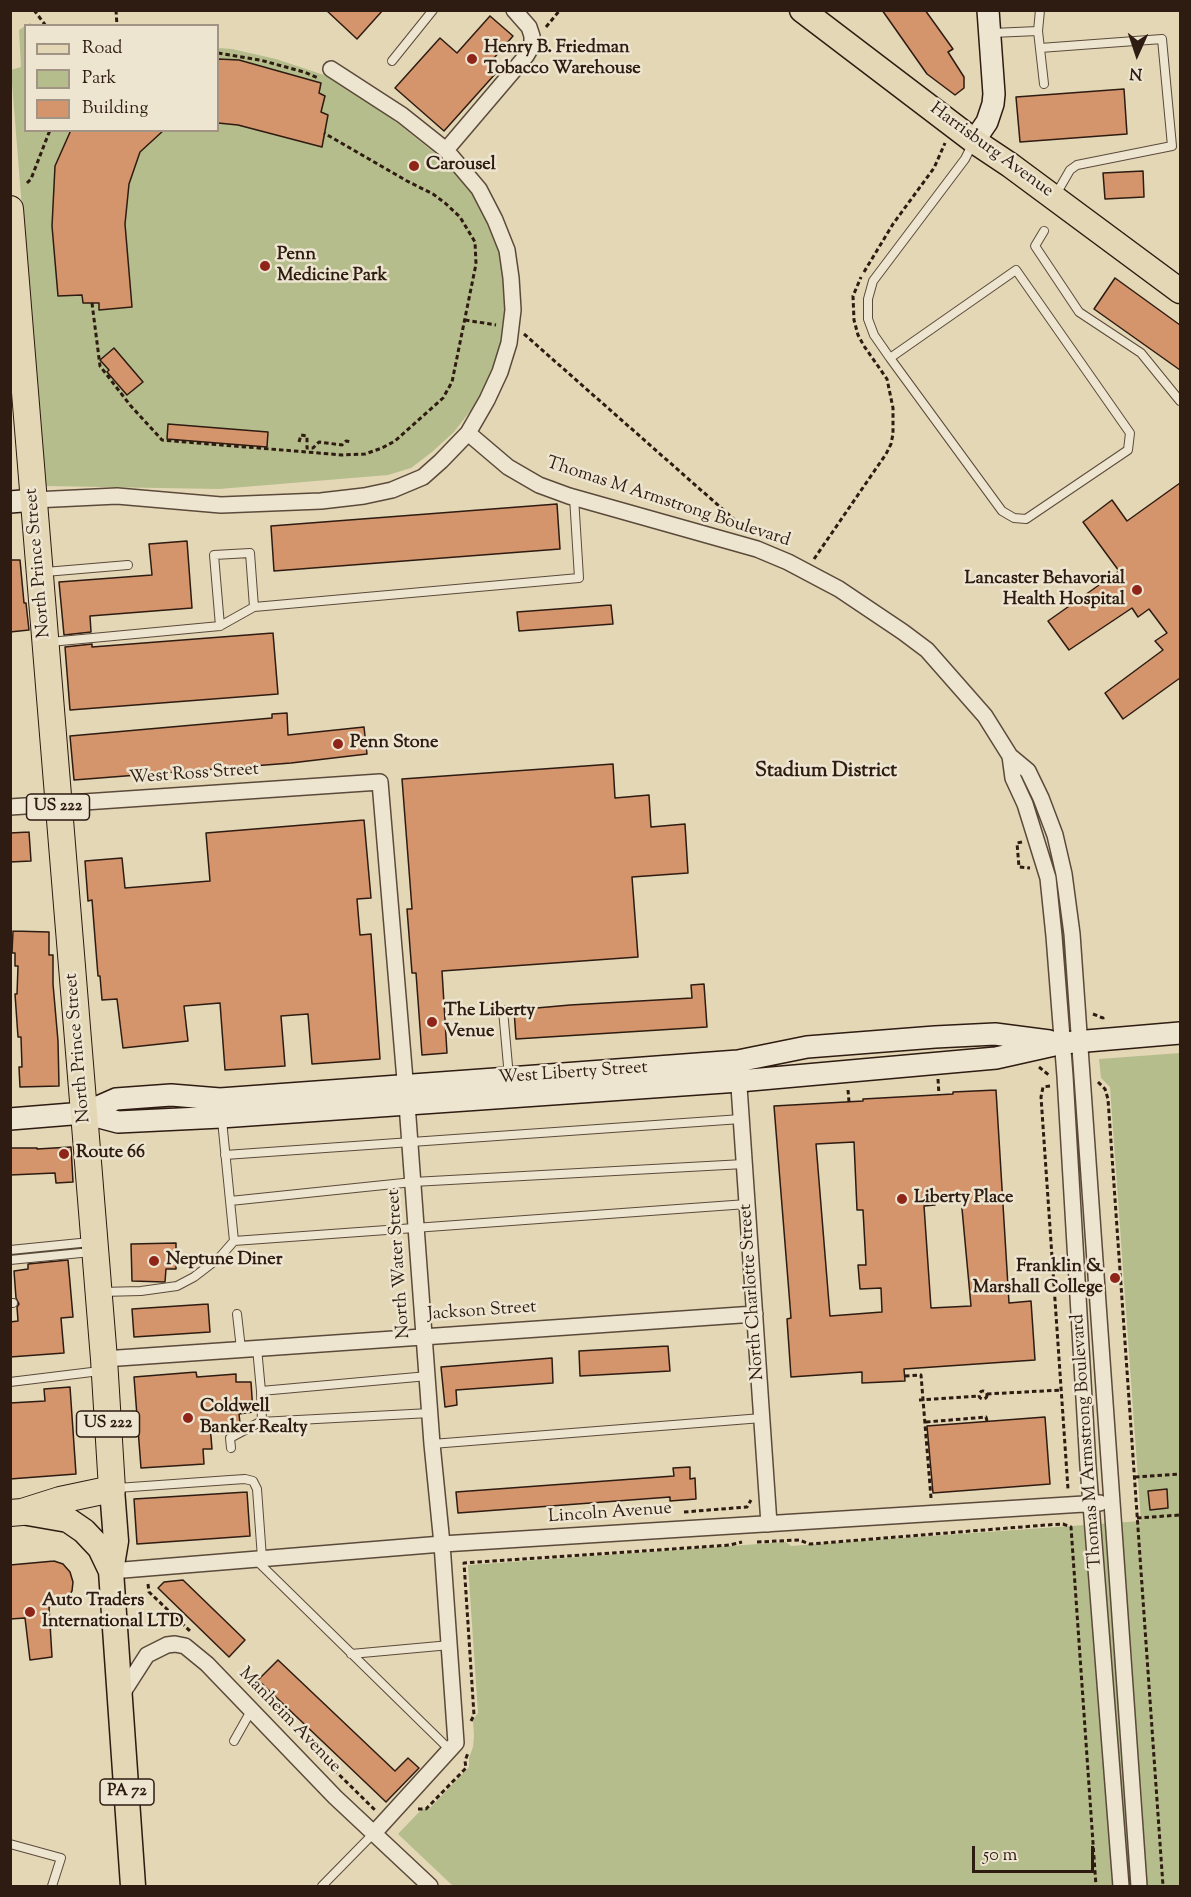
<!DOCTYPE html>
<style>
body{margin:0}
#map{position:relative;width:1191px;height:1897px;overflow:hidden;background:#e3d7b6;font-family:"Sorts Mill Goudy",serif}
canvas{display:block}
.frame{position:absolute;inset:0;border:12px solid #2e1b11;pointer-events:none}
.legend{position:absolute;left:24px;top:24px;width:195px;height:108px;box-sizing:border-box;background:#ede5d0;border:2px solid #a19484;margin:0;padding:8px 10px;list-style:none;font-size:18px;color:#2e1b11}
.legend li{display:flex;align-items:center;gap:12px;height:30px}
.legend b{width:30px;border:2px solid #a19484}
.north{position:absolute;left:1107px;top:24px;width:60px;height:60px;-webkit-text-stroke:4px #ede5d0;paint-order:stroke;rotate:183deg;font-size:16px;font-weight:700;line-height:24px;text-align:center;color:#2e1b11}
.north::after{content:'';display:block;margin:auto;width:21px;height:27px;background:#2e1b11;clip-path:polygon(50% 0,100% 100%,50% 72%,0 100%)}
.scale{position:absolute;left:972px;top:1846px;width:122px;height:27px;box-sizing:border-box;border:3px solid #2e1b11;border-top:0;padding-left:8px;font-size:18px;line-height:21px;white-space:nowrap;color:#2e1b11;-webkit-text-stroke:4px #ede5d0;paint-order:stroke}
</style>
<div id="map">
<canvas width="1191" height="1897"></canvas>
<div class="frame"></div>
<ul class="legend">
<li><b style="height:8px;background:#e3d7b6"></b>Road</li>
<li><b style="height:16px;background:#b6bd8c"></b>Park</li>
<li><b style="height:16px;background:#d4956c"></b>Building</li>
</ul>
<div class="north">N</div>
<div class="scale">50 m</div>
</div>
<script>
const context = document.querySelector('canvas').getContext('2d');
context.lineJoin = 'round';
function fill(path, color) {
  context.fillStyle = color;
  context.fill(path, 'evenodd');
}
function shape(rows) {
  const path = new Path2D();
  for (const r of rows) {
    if (r.length === 3) {
      path.moveTo(r[0] + r[2], r[1]);
      path.arc(r[0], r[1], r[2], 0, 2 * Math.PI);
      continue;
    }
    path.moveTo(r[0], r[1]);
    for (let i = 2; i < r.length; i += 2) path.lineTo(r[i], r[i + 1]);
  }
  return path;
}
function trace(path, color, width, dash) {
  context.strokeStyle = color;
  context.lineWidth = width;
  context.lineCap = dash ? 'butt' : 'round';
  context.setLineDash(dash || []);
  context.stroke(path);
}
function label(font, color, halo, rows, align = 'center') {
  context.font = font + ' "Sorts Mill Goudy",serif';
  context.lineWidth = 5;
  context.setLineDash([]);
  context.textBaseline = 'middle';
  context.strokeStyle = halo;
  context.fillStyle = color;
  for (const [text, x, y, turn = 0] of rows) {
    context.save();
    context.translate(x, y);
    context.rotate((+turn || 0) * Math.PI / 180);
    context.textAlign = isNaN(turn) ? turn : align;
    if (halo) context.strokeText(text, 0, 0);
    context.fillText(text, 0, 0);
    context.restore();
  }
}
const green = shape([
 [30,23,32,25,26,26,26,130,218,130,218,48,232,49,276,59,327,76,366,98,442,159,470,188,491,223,501,250,505,283,504,327,499,352,490,379,478,401,454,432,432,452,411,468,388,475,219,489,44,486,11,70,21,67,19,30],
 [1180,1053,1180,1886,453,1886,398,1834,422,1809,429,1809,469,1767,469,1758,473,1747,474,1736,473,1720,478,1713,468,1565,786,1542,791,1546,1141,1521,1110,1087,1101,1078,1099,1059]
]);
const building = shape([
 [326,10,383,10,357,39,326,10],
 [882,10,925,10,953,49,948,52,964,77,964,88,955,95,927,74,882,10],
 [490,16,513,36,488,65,496,73,444,131,395,88,440,38,457,53,490,16],
 [218,59,239,60,321,83,319,93,325,96,321,112,328,115,322,147,238,125,218,123,218,59],
 [1124,89,1127,134,1020,142,1016,97,1124,89],
 [71,130,164,130,140,152,129,184,125,224,132,307,99,310,99,303,83,303,82,295,58,296,52,226,55,166,71,130],
 [1143,171,1144,197,1105,199,1103,173,1143,171],
 [1115,278,1180,325,1180,370,1094,309,1115,278],
 [114,348,143,382,127,395,107,372,109,370,100,360,114,348],
 [168,424,268,432,267,447,167,439,168,424],
 [1180,483,1180,678,1123,719,1105,693,1163,650,1155,641,1167,633,1149,609,1138,617,1132,608,1069,650,1048,621,1119,571,1083,522,1112,500,1127,521,1180,483],
 [557,504,560,549,274,571,271,526,557,504],
 [187,541,192,608,90,616,91,632,64,635,59,582,152,575,149,544,187,541],
 [10,560,20,560,24,603,26,603,29,630,10,632,10,560],
 [611,605,613,624,519,631,517,612,611,605],
 [273,633,278,694,70,710,65,647,92,644,92,647,273,633],
 [287,713,288,735,364,727,367,754,291,763,74,780,70,736,272,718,272,714,287,713],
 [613,764,615,798,649,795,651,827,685,824,688,873,632,877,638,957,442,971,447,1053,422,1055,416,973,412,973,407,909,412,909,402,779,613,764],
 [364,820,371,898,357,899,360,935,371,934,380,1059,312,1064,308,1014,281,1016,285,1066,225,1070,220,1003,184,1006,188,1041,123,1048,117,999,102,1000,100,976,98,976,92,900,88,901,85,861,122,858,125,888,210,881,206,833,364,820],
 [29,832,31,861,10,862,10,833,29,832],
 [13,931,49,932,49,955,53,955,53,984,58,1041,59,1086,20,1087,19,1067,22,1067,21,1037,18,1037,15,994,17,994,18,966,15,966,15,953,12,953,13,931],
 [704,984,707,1027,516,1039,514,1010,570,1005,692,998,691,985,704,984],
 [996,1090,1009,1303,1031,1301,1035,1360,904,1369,905,1381,862,1383,862,1372,791,1377,787,1319,791,1318,774,1106,863,1101,863,1099,953,1094,953,1092,996,1090],
 [854,1142,857,1210,863,1210,866,1265,858,1265,860,1289,881,1288,882,1312,830,1316,816,1144,854,1142],
 [961,1198,971,1306,931,1308,924,1206,935,1205,935,1200,961,1198],
 [71,1147,73,1182,56,1183,55,1173,10,1175,10,1148,37,1148,37,1149,71,1147],
 [176,1243,176,1269,166,1269,165,1282,132,1281,131,1244,176,1243],
 [68,1260,73,1317,61,1318,64,1353,10,1357,10,1322,18,1321,17,1307,19,1304,16,1298,14,1271,28,1269,28,1264,68,1260],
 [208,1304,210,1332,134,1337,132,1309,208,1304],
 [668,1346,670,1371,580,1376,579,1351,668,1346],
 [552,1358,553,1383,456,1390,457,1405,445,1407,441,1367,552,1358],
 [196,1372,197,1377,236,1374,236,1382,251,1382,253,1412,239,1414,240,1423,210,1425,212,1449,203,1449,204,1464,141,1468,134,1377,196,1372],
 [70,1387,76,1474,10,1479,10,1403,45,1401,44,1389,70,1387],
 [1045,1417,1050,1484,933,1493,927,1426,1045,1417],
 [690,1467,690,1479,695,1478,696,1499,670,1501,670,1497,458,1513,456,1492,674,1476,673,1468,690,1467],
 [1167,1489,1168,1508,1150,1510,1148,1491,1167,1489],
 [247,1492,250,1536,137,1544,134,1499,247,1492],
 [54,1561,63,1564,70,1572,73,1582,72,1591,66,1599,59,1604,49,1607,52,1657,30,1660,25,1618,10,1619,10,1565,54,1561],
 [183,1580,245,1640,229,1657,158,1588,164,1582,183,1580],
 [278,1660,395,1771,408,1758,419,1768,386,1802,258,1680,278,1660]
]);
const path = shape([
 [34,10,46,26],
 [116,10,117,26],
 [546,27,560,10],
 [218,53,260,60,304,72,318,78],
 [27,183,31,179,50,130],
 [864,272,893,224,934,168,945,143],
 [92,303,100,366,130,405,162,440,342,455,365,454,382,448,395,441,443,398,452,382,476,264,475,242,460,217,445,203,433,194,407,181,324,133],
 [465,320,496,325],
 [524,334,744,528],
 [299,442,301,435,307,436,307,448,313,448,319,442,342,445,346,441,352,442],
 [814,559,886,454,891,444,893,434,893,408,887,379,864,346,858,335,854,320,853,296,861,277],
 [1022,842,1017,843,1019,867,1030,868],
 [1093,1014,1103,1018,1103,1022],
 [1039,1067,1050,1076],
 [938,1079,939,1095],
 [1098,1082,1105,1089,1108,1099,1163,1886],
 [1050,1086,1043,1087,1041,1097,1068,1489],
 [848,1090,849,1102],
 [905,1376,921,1375,931,1498],
 [983,1395,4],
 [987,1394,1062,1390],
 [919,1400,979,1396],
 [926,1422,986,1417,987,1421],
 [1135,1477,1180,1474],
 [684,1512,747,1507,751,1500],
 [1137,1518,1180,1515],
 [757,1542,799,1540,810,1544,1046,1525,1063,1524,1071,1527,1096,1886],
 [148,1584,149,1592,190,1631],
 [471,1721,474,1715,464,1563,730,1545,742,1542],
 [318,1754,375,1810],
 [418,1809,426,1809,466,1768,465,1761,468,1753]
]);
const service = shape([
 [1038,31,1040,10],
 [992,33,1038,31,1044,84],
 [1040,48,1162,39,1172,146,1077,165,1070,170,1055,196],
 [392,61,433,10],
 [1044,231,1035,246,1079,312,1141,353,1180,401],
 [890,358,1016,270,1130,433,1128,450,1026,519,1014,518,1002,511,890,358,874,335,868,319,868,299,873,281,965,159,973,143],
 [45,572,128,565],
 [254,607,220,626,214,555,250,553,254,607,579,578,574,497],
 [50,642,220,626],
 [503,1010,509,1077],
 [222,1120,234,1241],
 [225,1155,741,1119],
 [230,1201,413,1182,744,1164],
 [10,1250,90,1242],
 [10,1260,91,1252],
 [101,1292,141,1291,177,1286,194,1277,220,1257,234,1241,747,1204],
 [10,1303,13,1303],
 [237,1314,241,1349],
 [257,1348,261,1391,428,1376],
 [10,1382,100,1371],
 [261,1391,262,1422],
 [432,1444,762,1418],
 [231,1448,230,1438,260,1422,430,1413],
 [117,1488,230,1480,245,1479,253,1481,257,1489,262,1558],
 [256,1560,450,1750],
 [351,1654,450,1645],
 [234,1741,252,1709],
 [10,1844,61,1858,52,1886],
 [322,1886,374,1833]
]);
const minor = shape([
 [446,150,526,56,532,46,532,36,529,27,514,10],
 [468,433,508,467,539,485,569,496,757,549,788,562,839,589,903,632,927,650,985,716,1010,756,1028,771,1041,798,1055,835,1064,874,1072,934,1139,1886],
 [34,500,117,496,221,505,321,501,364,496,392,490,423,477,441,461,468,433,487,400,500,372,509,343,513,310,511,278,507,250,495,220,479,189,446,150,402,115,331,69],
 [1010,756,1013,778,1025,804,1048,878,1054,936,1065,1076,1088,1466,1121,1886],
 [10,807,380,782,407,1104,432,1444,442,1544,456,1743,374,1833],
 [738,1072,769,1524],
 [104,1359,755,1314],
 [111,1571,442,1544,1100,1503],
 [120,1697,147,1655,167,1645,175,1644,185,1646,207,1664,335,1797,430,1886]
]);
const secondary = shape([
 [974,141,987,122,993,104,994,94,988,10],
 [10,502,34,500],
 [84,1113,116,1099,171,1095,220,1099,509,1078,738,1061,807,1047,935,1037,995,1034,1049,1041],
 [10,1119,84,1113,118,1122,221,1117,739,1081,996,1058,1063,1043,1180,1033]
]);
const primary = shape([
 [802,10,974,141,1010,165,1180,291],
 [112,1489,116,1541,111,1571,133,1886],
 [22,1512,68,1520,84,1531,100,1548,111,1571]
]);
const trunk = shape([
 [10,209,84,1113,104,1359,112,1489,60,1500,22,1512,10,1513]
]);
const markers = [
 [472,59,6,"#8f2418"],
 [414,166,6,"#8f2418"],
 [265,266,6,"#8f2418"],
 [1137,590,6,"#8f2418"],
 [338,744,6,"#8f2418"],
 [432,1022,6,"#8f2418"],
 [64,1154,6,"#8f2418"],
 [902,1199,6,"#8f2418"],
 [154,1261,6,"#8f2418"],
 [1115,1278,6,"#8f2418"],
 [188,1418,6,"#8f2418"],
 [30,1612,6,"#8f2418"]
];
const shields = [
 [58,807,63],
 [108,1424,63],
 [127,1792,54]
];
const shieldNames = [
 ["US 222",58,807],
 ["US 222",108,1424],
 ["PA 72",127,1792]
];
const poiNames = [
 ["Henry B. Friedman",484,49],
 ["Tobacco Warehouse",484,70],
 ["Carousel",426,166],
 ["Penn",277,256],
 ["Medicine Park",277,277],
 ["Lancaster Behavorial",1125,580,"right"],
 ["Health Hospital",1125,601,"right"],
 ["Penn Stone",350,744],
 ["The Liberty",444,1012],
 ["Venue",444,1033],
 ["Route 66",76,1154],
 ["Liberty Place",914,1199],
 ["Neptune Diner",166,1261],
 ["Franklin &",1103,1268,"right"],
 ["Marshall College",1103,1289,"right"],
 ["Coldwell",200,1408],
 ["Banker Realty",200,1429],
 ["Auto Traders",42,1602],
 ["International LTD",42,1623]
];
const streetNames = [
 ["Harrisburg Avenue",991,151,36],
 ["Thomas M Armstrong Boulevard",668,503,18],
 ["North Prince Street",39,563,-95],
 ["West Ross Street",194,775,-4],
 ["North Prince Street",79,1048,-95],
 ["West Liberty Street",573,1074,-4],
 ["North Water Street",400,1264,-94],
 ["North Charlotte Street",753,1292,-94],
 ["Jackson Street",482,1312,-4],
 ["Thomas M Armstrong Boulevard",1088,1441,-94],
 ["Lincoln Avenue",610,1514,-4],
 ["Manheim Avenue",289,1721,46]
];
const neighbourhoodNames = [
 ["Stadium District",826,773]
];
fill(green, '#b6bd8c');
fill(building, '#d4956c');
trace(building, '#2e1b11', 1.5);
trace(service, '#5b4a3a', 10);
trace(minor, '#5b4a3a', 18);
trace(secondary, '#2e1b11', 24);
trace(primary, '#2e1b11', 27);
trace(trunk, '#2e1b11', 28);
trace(path, '#2e1b11', 3, [4.5, 3]);
trace(service, '#ede5d0', 8);
trace(minor, '#ede5d0', 15);
trace(secondary, '#ede5d0', 21);
trace(primary, '#e3d7b6', 24);
trace(trunk, '#e3d7b6', 26);
for (const [x, y, r, color] of markers) {
  const dot = new Path2D();
  dot.arc(x, y, r, 0, 2 * Math.PI);
  context.fillStyle = color;
  context.fill(dot);
  trace(dot, '#ede5d0', 2);
}
for (const [x, y, w] of shields) {
  const box = new Path2D();
  box.roundRect(x - w / 2, y - 13, w, 26, 4.5);
  context.fillStyle = '#ede5d0';
  context.fill(box);
  trace(box, '#2e1b11', 1.5);
}
label('bold 16px', '#2e1b11', null, shieldNames);
label('bold 18px', '#2e1b11', '#ede5d0', poiNames, 'left');
label('18px', '#2e1b11', '#ede5d0', streetNames);
label('bold 20px', '#2e1b11', '#ede5d0', neighbourhoodNames);
</script>
